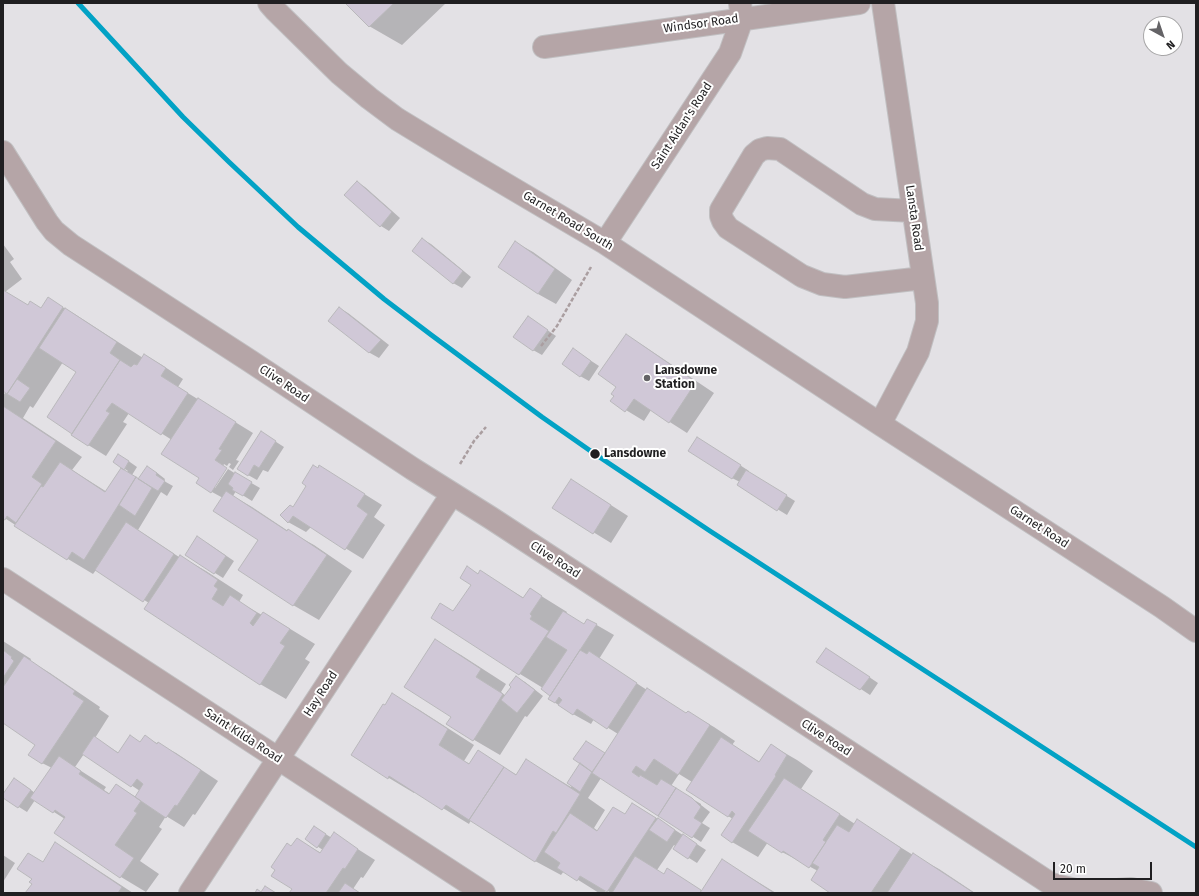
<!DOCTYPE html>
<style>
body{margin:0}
#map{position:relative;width:1199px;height:896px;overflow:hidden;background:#e3e1e5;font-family:"Fira Sans",sans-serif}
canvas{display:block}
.frame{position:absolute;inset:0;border:4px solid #201f21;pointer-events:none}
.north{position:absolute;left:1143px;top:16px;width:40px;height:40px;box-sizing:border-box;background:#fff;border:1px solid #a6a5a6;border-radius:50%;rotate:140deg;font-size:11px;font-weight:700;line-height:16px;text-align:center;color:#201f21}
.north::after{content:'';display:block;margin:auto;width:14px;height:18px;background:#646366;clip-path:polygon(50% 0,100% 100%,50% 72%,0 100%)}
.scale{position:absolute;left:1053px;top:862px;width:99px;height:18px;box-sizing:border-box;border:2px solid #201f21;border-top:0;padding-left:5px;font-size:12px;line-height:14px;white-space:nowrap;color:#201f21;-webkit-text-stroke:3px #fff;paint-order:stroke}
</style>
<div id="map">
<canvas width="1199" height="896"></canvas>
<div class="frame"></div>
<div class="north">N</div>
<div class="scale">20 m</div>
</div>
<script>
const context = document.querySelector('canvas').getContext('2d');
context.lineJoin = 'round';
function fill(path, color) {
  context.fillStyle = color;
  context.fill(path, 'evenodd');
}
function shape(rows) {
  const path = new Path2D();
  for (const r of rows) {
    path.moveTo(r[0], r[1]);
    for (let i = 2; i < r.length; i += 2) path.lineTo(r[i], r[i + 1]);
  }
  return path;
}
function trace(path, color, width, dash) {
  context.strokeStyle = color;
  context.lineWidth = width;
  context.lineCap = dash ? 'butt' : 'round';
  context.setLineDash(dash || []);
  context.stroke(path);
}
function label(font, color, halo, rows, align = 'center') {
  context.font = font + ' "Fira Sans",sans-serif';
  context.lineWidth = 4;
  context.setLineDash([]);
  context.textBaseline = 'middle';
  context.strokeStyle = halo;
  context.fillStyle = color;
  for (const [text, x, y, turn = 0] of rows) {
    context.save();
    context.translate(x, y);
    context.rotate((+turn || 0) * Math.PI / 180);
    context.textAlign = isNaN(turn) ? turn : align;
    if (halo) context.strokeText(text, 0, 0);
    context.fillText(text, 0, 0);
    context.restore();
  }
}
const shadow = shape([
 [347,3,446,3,402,45,369,26],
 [357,182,365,187,400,218,389,231,381,226],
 [422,239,431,244,471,277,462,288,453,283],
 [515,242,533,252,572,280,556,304,538,294],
 [3,244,14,259,10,262,22,279,5,292,29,306,41,309,48,299,73,313,143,358,145,355,162,365,183,379,178,387,253,433,236,460,239,461,233,470,229,467,231,464,229,463,227,466,224,464,213,488,215,488,228,469,236,474,260,488,252,501,236,491,233,496,252,507,288,531,314,545,352,571,319,620,293,605,259,540,223,498,212,492,172,440,129,413,123,422,127,424,106,456,72,435,78,371,63,362,33,408,30,406,23,418,82,457,72,470,107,492,128,471,114,462,127,460,137,467,132,475,139,479,156,472,165,479,164,481,173,486,167,496,161,492,138,530,179,557,180,556,206,571,243,595,239,602,262,615,264,613,315,644,305,659,310,662,286,699,260,684,149,603,96,570,93,574,68,559,3,517,3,396,8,388,6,387,3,392],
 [339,308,348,313,389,345,379,358,370,353,329,320],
 [528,317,556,336,542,355,533,350],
 [626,335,644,346,714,393,687,433,651,410,644,421,611,401,615,396],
 [573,349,599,366,589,381,580,376],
 [270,438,284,447,268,472,263,470,257,480,248,475],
 [706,443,749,471,748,472,795,501,787,515,738,485,740,482,732,478],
 [337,477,382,505,374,517,385,525,363,559,311,527,306,532,288,522,293,508],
 [589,491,628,516,611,543,554,508],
 [206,542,234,561,223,578,215,573],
 [467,568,479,574,480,572,524,598,530,589,567,612,566,614,584,625,588,620,614,635,599,659,647,690,687,714,688,712,714,727,735,741,732,745,760,762,771,745,797,760,813,771,801,789,855,824,858,821,913,855,939,869,975,893,832,893,818,871,782,852,768,842,758,857,732,842,733,819,728,816,692,782,679,774,671,786,701,804,701,805,710,812,702,823,710,828,701,842,601,778,588,798,605,810,594,828,598,831,626,815,633,804,658,819,706,850,697,863,689,858,674,845,657,870,664,875,668,869,702,891,722,860,776,893,611,893,606,890,604,893,599,893,564,871,561,875,535,861,471,820,469,824,415,791,414,793,389,778,352,754,393,695,418,709,474,745,464,761,470,764,478,752,517,775,526,760,571,787,582,763,575,759,606,754,618,734,594,719,591,724,573,714,549,699,552,695,543,688,520,674,432,617,454,612,472,584],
 [435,640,461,655,506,684,501,692,506,696,513,687,516,677,525,682,543,696,527,717,525,716,500,755,447,724,452,716],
 [3,641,31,659,30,661,50,673,100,707,99,709,109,716,95,738,119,753,130,736,141,743,145,737,176,753,218,781,195,815,193,814,184,827,166,816,159,827,162,829,140,861,159,874,146,892,121,877,56,833,65,819,35,800,27,812,3,797,3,796,23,784,35,793,52,768,42,763,37,744,3,722],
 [84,754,140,791,136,797,116,785,110,794,104,790,106,787,75,767],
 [835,654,878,683,870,695,818,661],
 [314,827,332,838,334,834,375,860,363,878,361,877,353,889,360,893,290,893,293,889,292,847,297,839,321,853,323,850,306,839],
 [56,844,81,859,133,893,27,893,33,883,43,863],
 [3,855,15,863,3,882]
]);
const building = shape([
 [345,3,394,3,369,27,345,3],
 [357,181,392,212,380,227,344,195,357,181],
 [422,238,463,271,453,284,412,251,422,238],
 [515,241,555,269,538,294,498,267,515,241],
 [3,290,28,305,30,301,41,308,48,297,63,307,7,394,3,391,3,290],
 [339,307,381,340,369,353,328,321,339,307],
 [65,308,117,342,110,353,120,360,72,434,47,417,76,372,39,348,65,308],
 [528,316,548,330,533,351,513,337,528,316],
 [626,334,696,382,669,423,634,399,625,412,610,401,614,396,611,394,616,387,598,374,626,334],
 [573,348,591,361,580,377,562,364,573,348],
 [144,354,166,368,161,376,188,393,161,435,112,403,106,411,110,413,88,446,71,435,120,360,131,367,134,364,137,365,144,354],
 [17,379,30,388,20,402,7,394,17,379],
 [198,398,236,422,219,449,222,450,215,460,227,468,211,493,196,483,199,478,161,454,198,398],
 [3,406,56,441,32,477,42,484,16,523,7,516,5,520,3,519,3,406],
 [261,431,276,441,259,468,254,465,248,476,237,469,261,431],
 [697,437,741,465,732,479,688,451,697,437],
 [118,454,129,461,124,470,113,462,118,454],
 [60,462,105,492,121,468,136,477,84,560,72,552,67,560,14,526,41,486,43,487,60,462],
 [313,465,318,468,319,465,365,494,357,506,368,514,345,550,293,516,288,523,280,515,290,505,293,507,306,486,302,483,313,465],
 [147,466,157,473,156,475,165,481,158,491,138,479,147,466],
 [746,470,787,495,777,511,737,485,746,470],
 [235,472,252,482,243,496,232,490,233,488,228,484,235,472],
 [136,477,152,488,135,516,119,505,136,477],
 [571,479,611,505,593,534,552,508,571,479],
 [226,491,287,531,288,529,327,555,293,606,238,570,258,540,213,511,226,491],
 [126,522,174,554,143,602,95,570,126,522],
 [197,536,226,556,214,574,185,555,197,536],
 [180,555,218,580,214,586,218,589,212,599,223,606,230,595,257,613,250,623,253,626,263,612,290,629,280,643,285,646,260,685,144,609,180,555],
 [467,566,478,574,480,570,523,598,530,588,542,596,530,614,532,616,530,619,549,631,519,675,431,618,440,603,453,611,471,585,460,578,467,566],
 [563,611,584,624,587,619,597,624,550,696,541,689,567,650,546,637,563,611],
 [435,639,481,669,476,677,503,694,473,741,446,724,451,717,404,687,435,639],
 [826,648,870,677,860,690,816,662,826,648],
 [3,650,12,657,11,658,14,661,3,678,3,650],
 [580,650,587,654,589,651,637,683,607,729,577,709,573,715,558,705,562,700,559,697,555,703,548,699,580,650],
 [24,656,75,691,73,694,84,701,42,764,28,755,35,745,3,723,3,687,24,656],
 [516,676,535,690,517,713,501,700,511,687,509,685,516,676],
 [647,688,686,713,688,711,710,725,678,775,654,759,645,772,636,766,632,772,639,777,640,775,657,785,661,779,676,788,658,816,592,773,647,688],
 [392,693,448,729,439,745,469,764,478,750,504,767,469,820,446,805,442,810,389,776,388,779,351,755,383,704,385,705,392,693],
 [130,735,140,742,145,735,157,744,158,742,201,770,177,806,175,805,166,818,135,797,143,784,137,779,131,787,82,754,94,736,118,753,130,735],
 [721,737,759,762,771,744,787,755,775,775,776,776,732,843,721,835,735,814,732,811,728,817,686,790,721,737],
 [586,741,605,753,592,772,573,759,586,741],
 [59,756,81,771,79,774,109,794,116,784,141,801,134,811,137,813,115,845,134,858,120,878,54,833,65,817,55,810,53,813,30,798,59,756],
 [526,759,580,794,556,833,553,831,535,862,469,820,504,767,516,775,526,759],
 [580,763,592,772,580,792,567,783,580,763],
 [14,778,31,790,18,808,3,798,3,794,14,778],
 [784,778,840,814,823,840,826,842,809,868,783,851,782,853,748,831,784,778],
 [676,788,692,798,701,807,694,818,702,823,692,838,658,816,676,788],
 [632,803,656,818,607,892,580,876,577,881,557,868,560,863,544,852,570,813,597,831,613,807,625,814,632,803],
 [658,818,675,830,667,842,649,830,658,818],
 [857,819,901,848,871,893,830,893,811,880,819,867,812,863,837,825,849,832,857,819],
 [314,826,326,834,317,848,305,839,314,826],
 [334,832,358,849,345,869,343,868,326,893,289,893,292,889,271,876,275,870,271,867,287,843,291,846,297,838,320,853,334,832],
 [683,834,697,844,688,859,673,849,683,834],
 [55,842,122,887,118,893,25,893,32,884,29,882,32,879,17,869,28,853,43,862,55,842],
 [913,853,974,893,887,893,913,853],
 [635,856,664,874,667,868,701,890,700,893,612,893,635,856],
 [722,859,774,893,700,893,722,859],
 [345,883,360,893,338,893,345,883],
 [265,886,276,893,255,893,257,889,261,892,265,886]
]);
const path = shape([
 [541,346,557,326,591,267],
 [460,464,474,441,486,427]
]);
const minor = shape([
 [269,3,276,11,339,73,369,98,397,119,461,158,605,243,880,424,1162,607,1196,631],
 [544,47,859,3],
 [3,152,47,222,54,231,71,245,250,361,413,469,491,518,1051,884,1075,890,1103,891,1131,889,1151,893],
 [913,211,875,209,862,204,780,149,767,148,760,150,754,155,721,210,721,216,723,221,728,228,802,276,822,284,845,287,923,278],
 [605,243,730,53,742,19,740,3],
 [880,424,918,352,927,321,927,303,883,3],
 [3,579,484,893],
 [190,893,452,494]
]);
const rail1 = shape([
 [78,3,183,117,229,162,298,227,384,299,430,334,542,417,592,452,710,531,1196,847]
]);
const markers = [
 [647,378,4,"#646366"],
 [595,454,5.5,"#201f21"]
];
const streetNames = [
 ["Windsor Road",701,24,-8],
 ["Saint Aidan's Road",682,126,-57],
 ["Lansta Road",914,218,82],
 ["Garnet Road South",568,221,31],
 ["Clive Road",284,384,34],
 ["Garnet Road",1039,527,33],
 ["Clive Road",555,560,33],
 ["Hay Road",321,694,-57],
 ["Saint Kilda Road",243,736,33],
 ["Clive Road",826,738,33]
];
const poiNames = [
 ["Lansdowne",655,371],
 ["Station",655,385]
];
const stopNames = [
 ["Lansdowne",604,454]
];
fill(shadow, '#0003');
fill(building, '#d0c8d7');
trace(building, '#b9b8bb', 1);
trace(minor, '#c0bfc1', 24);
trace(path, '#aa9ea0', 2.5, [4, 2]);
trace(minor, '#b5a5a7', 22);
trace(rail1, '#02a2c5', 5);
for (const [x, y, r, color] of markers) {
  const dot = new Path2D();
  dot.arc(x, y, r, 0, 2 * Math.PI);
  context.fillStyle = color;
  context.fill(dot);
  trace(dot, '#fff', 1.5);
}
label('12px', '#201f21', '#fff', streetNames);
label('bold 12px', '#201f21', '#fff', poiNames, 'left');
label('bold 12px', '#201f21', '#fff', stopNames, 'left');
</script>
